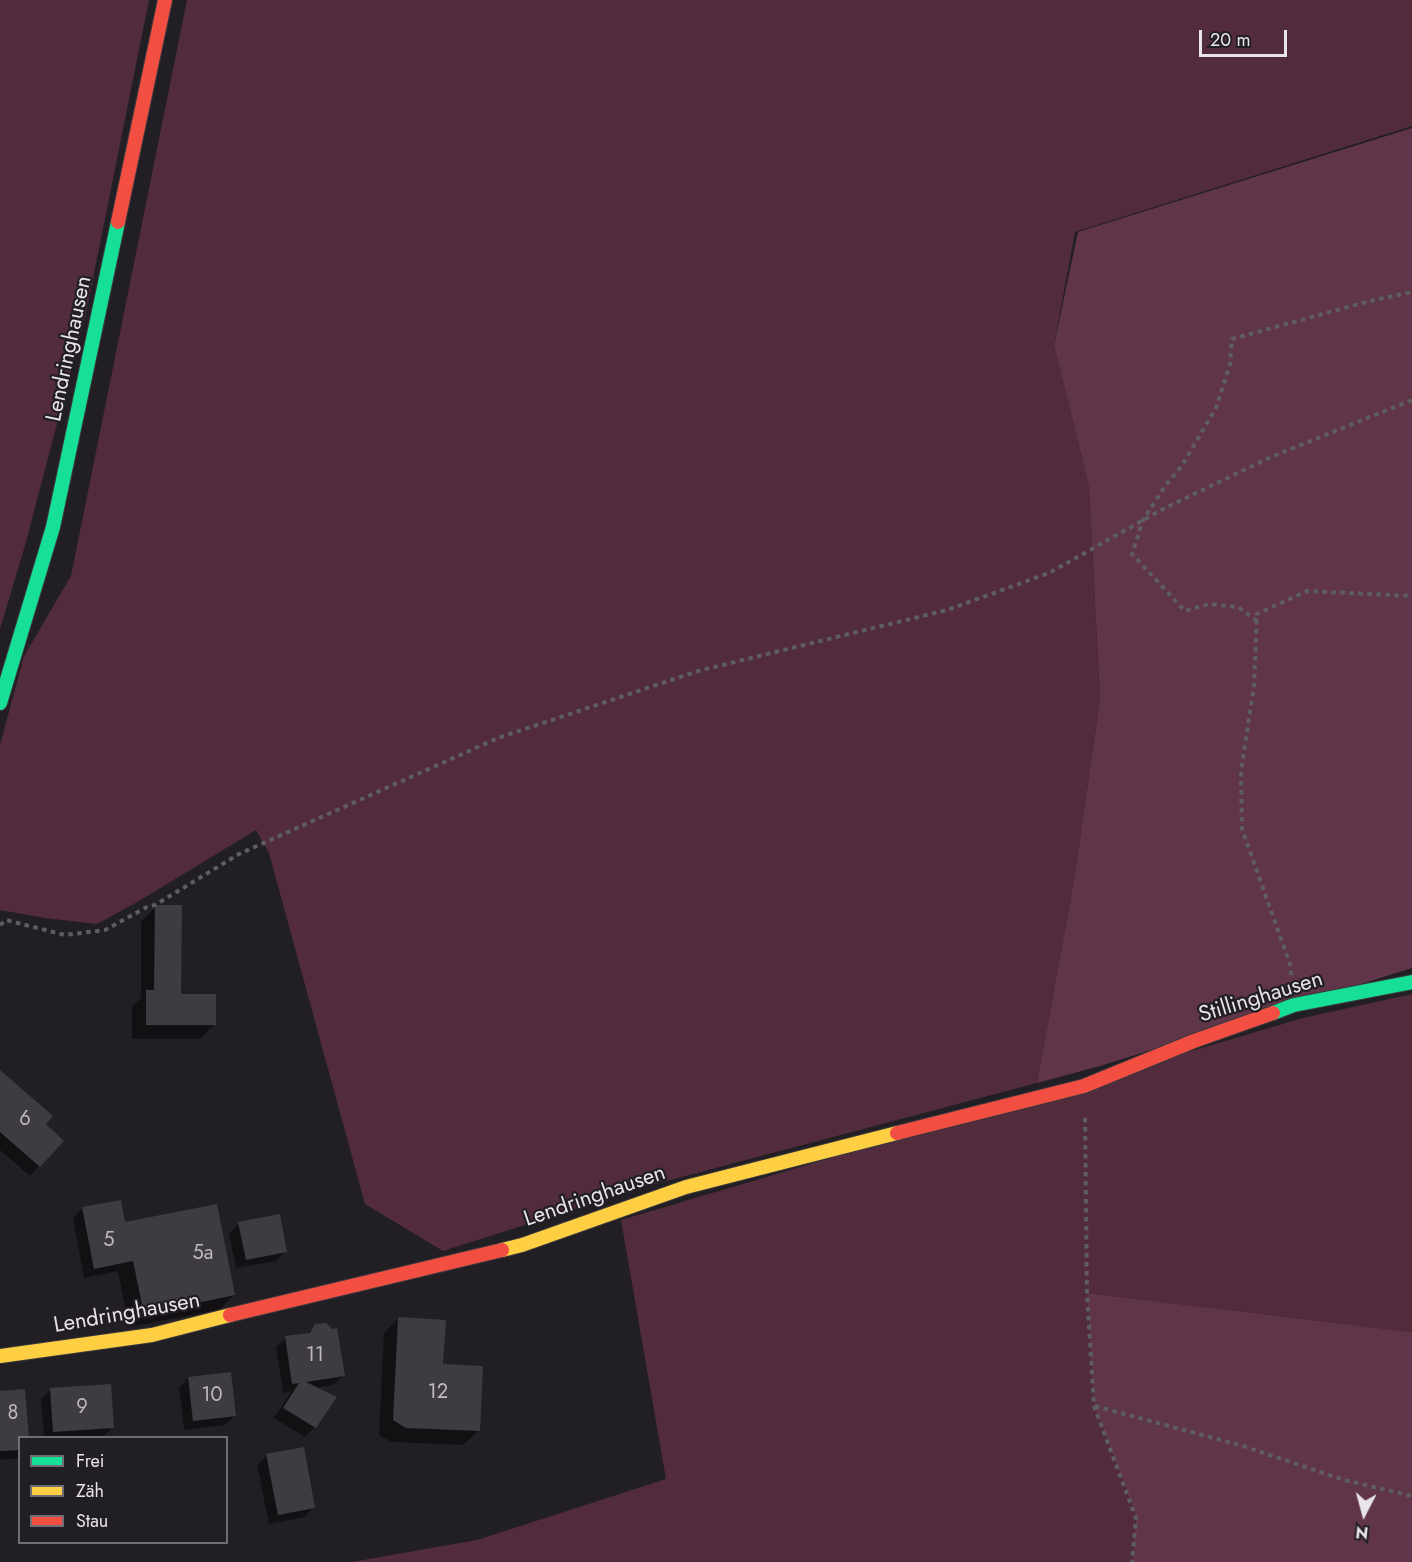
<!DOCTYPE html>
<meta charset="utf-8">
<style>
body{margin:0}
#map{position:relative;width:1412px;height:1562px;overflow:hidden;background:#221f24;font-family:Jost,sans-serif}
canvas{display:block}
.legend{position:absolute;left:18px;top:1436px;width:210px;height:108px;box-sizing:border-box;background:#221e25;border:2px solid #716d74;margin:0;padding:8px 10px;list-style:none;font-size:18px;color:#e8e4ea}
.legend li{display:flex;align-items:center;gap:12px;height:30px}
.legend b{width:30px;border:2px solid #716d74}
.north{position:absolute;left:1334px;top:1484px;width:60px;height:60px;-webkit-text-stroke:4px #221e25;paint-order:stroke;rotate:186deg;font-size:16px;font-weight:700;line-height:24px;text-align:center;color:#e8e4ea}
.north::after{content:'';display:block;margin:auto;width:21px;height:27px;background:#e8e4ea;clip-path:polygon(50% 0,100% 100%,50% 72%,0 100%)}
.scale{position:absolute;left:1199px;top:30px;width:88px;height:27px;box-sizing:border-box;border:3px solid #e8e4ea;border-top:0;padding-left:8px;font-size:18px;line-height:21px;white-space:nowrap;color:#e8e4ea;-webkit-text-stroke:4px #221e25;paint-order:stroke}
</style>
<div id="map">
<canvas width="1412" height="1562"></canvas>
<ul class="legend">
<li><b style="height:8px;background:#16e098"></b>Frei</li>
<li><b style="height:8px;background:#ffcf43"></b>Zäh</li>
<li><b style="height:8px;background:#f24e42"></b>Stau</li>
</ul>
<div class="north">N</div>
<div class="scale">20 m</div>
</div>
<script>
const context = document.querySelector('canvas').getContext('2d');
context.lineJoin = 'round';
function fill(path, color) {
  context.fillStyle = color;
  context.fill(path, 'evenodd');
}
function shape(rows) {
  const path = new Path2D();
  for (const r of rows) {
    path.moveTo(r[0], r[1]);
    for (let i = 2; i < r.length; i += 2) path.lineTo(r[i], r[i + 1]);
  }
  return path;
}
function trace(path, color, width, dash) {
  context.strokeStyle = color;
  context.lineWidth = width;
  context.lineCap = dash ? 'butt' : 'round';
  context.setLineDash(dash || []);
  context.stroke(path);
}
function label(font, color, halo, rows, align = 'center') {
  context.font = font + ' Jost,sans-serif';
  context.lineWidth = 4.5;
  context.setLineDash([]);
  context.textBaseline = 'middle';
  context.strokeStyle = halo;
  context.fillStyle = color;
  for (const [text, x, y, turn = 0] of rows) {
    context.save();
    context.translate(x, y);
    context.rotate((+turn || 0) * Math.PI / 180);
    context.textAlign = isNaN(turn) ? turn : align;
    if (halo) context.strokeText(text, 0, 0);
    context.fillText(text, 0, 0);
    context.restore();
  }
}
const green = shape([
 [0,0,149,0,86,313,26,542,0,629],
 [187,0,1412,0,1412,126,1075,232,1054,345,1089,487,1100,699,1074,880,1037,1083,644,1187,443,1251,365,1204,269,853,256,830,139,901,97,924,45,918,0,910,0,745,24,656,71,576],
 [1412,994,1412,1332,1087,1293,1094,1406,1136,1518,1132,1562,352,1562,477,1540,666,1479,621,1220,1303,1018]
]);
const forest = shape([
 [1412,128,1412,968,1100,1066,1037,1083,1074,880,1100,699,1089,487,1054,345,1078,232],
 [1087,1293,1412,1332,1412,1562,1132,1562,1136,1517,1094,1406]
]);
const shadow = shape([
 [156,907,180,996,214,1025,200,1039,132,1039,132,1006,141,998,141,922],
 [0,1072,43,1125,39,1166,30,1176,0,1150],
 [82,1209,124,1225,234,1295,219,1310,129,1327,118,1271,84,1278,73,1218],
 [239,1224,286,1251,276,1261,236,1268,229,1233],
 [398,1319,478,1431,463,1445,391,1442,379,1435,384,1333],
 [316,1326,343,1376,333,1385,315,1388,334,1397,315,1427,305,1437,274,1418,291,1392,283,1393,276,1347,286,1338,306,1335],
 [188,1378,235,1415,225,1425,184,1430,179,1388],
 [51,1390,113,1427,103,1437,44,1438,41,1399],
 [0,1393,20,1438,19,1458,0,1460],
 [267,1455,314,1507,304,1517,269,1524,257,1465]
]);
const building = shape([
 [155,905,182,905,181,994,216,994,216,1025,146,1025,146,990,154,990],
 [0,1070,53,1116,46,1124,64,1141,40,1167,0,1132],
 [121,1200,125,1222,217,1204,235,1295,144,1314,133,1261,94,1269,82,1207],
 [280,1214,287,1252,246,1260,238,1222],
 [398,1317,446,1320,443,1364,483,1366,480,1431,406,1428,393,1420],
 [326,1323,332,1329,337,1328,345,1376,306,1382,337,1397,316,1428,283,1408,299,1383,292,1384,285,1336,310,1333,315,1324],
 [231,1372,236,1416,193,1421,188,1377],
 [111,1384,114,1428,53,1432,50,1388],
 [25,1389,29,1438,20,1438,20,1450,0,1451,0,1391],
 [304,1447,315,1508,278,1515,266,1454]
]);
const path = shape([
 [1257,621,1238,607,1209,604,1185,611,1132,554,1143,520,1165,486,1181,467,1216,408,1230,364,1232,339,1370,301,1412,292],
 [0,925,6,920,65,935,105,930,147,907,155,905,239,854,498,738,698,671,947,610,1049,573,1163,509,1271,457,1412,400],
 [1291,975,1291,967,1242,829,1241,771,1254,686,1257,614,1307,591,1412,596],
 [1085,1118,1087,1293,1094,1406,1136,1518,1132,1562],
 [1095,1406,1243,1446,1344,1480,1412,1496]
]);
const fast = shape([
 [0,703,53,527,118,222],
 [1273,1013,1294,1005,1412,982]
]);
const slow = shape([
 [502,1250,522,1245,686,1187,897,1133],
 [0,1356,152,1335,230,1315]
]);
const jam = shape([
 [118,222,165,0],
 [897,1133,1084,1086,1194,1041,1273,1013],
 [230,1315,502,1250]
]);
const numberNames = [
 ["6",25,1120],
 ["5",109,1241],
 ["5a",203,1254],
 ["11",315,1356],
 ["12",438,1393],
 ["10",212,1396],
 ["9",82,1408],
 ["8",13,1414]
];
const streetNames = [
 ["Lendringhausen",70,349,-78],
 ["Stillinghausen",1261,998,-17],
 ["Lendringhausen",595,1197,-19],
 ["Lendringhausen",127,1314,-10]
];
fill(green, '#522c3d');
fill(forest, '#603549');
fill(shadow, '#0007');
fill(building, '#3e3c41');
trace(fast, '#3b393d', 16);
trace(slow, '#3b393d', 16);
trace(jam, '#3b393d', 16);
trace(path, '#5e5d60', 4, [4.5, 4.5]);
trace(fast, '#16e098', 14);
trace(slow, '#ffcf43', 14);
trace(jam, '#f24e42', 14);
label('20px', '#bebac0', null, numberNames);
label('22px', '#e8e4ea', '#221e25', streetNames);
</script>
